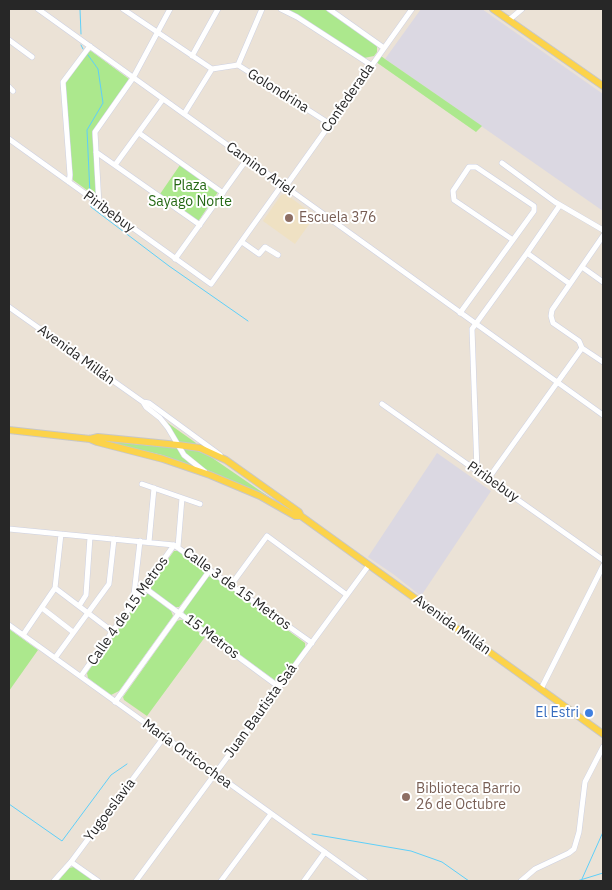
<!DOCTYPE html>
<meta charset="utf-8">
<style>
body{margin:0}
#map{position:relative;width:612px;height:890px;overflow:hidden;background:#ebe2d6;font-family:"IBM Plex Sans",sans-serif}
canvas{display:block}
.frame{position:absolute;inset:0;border:10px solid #272727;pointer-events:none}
</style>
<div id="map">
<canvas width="612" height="890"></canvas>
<div class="frame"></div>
</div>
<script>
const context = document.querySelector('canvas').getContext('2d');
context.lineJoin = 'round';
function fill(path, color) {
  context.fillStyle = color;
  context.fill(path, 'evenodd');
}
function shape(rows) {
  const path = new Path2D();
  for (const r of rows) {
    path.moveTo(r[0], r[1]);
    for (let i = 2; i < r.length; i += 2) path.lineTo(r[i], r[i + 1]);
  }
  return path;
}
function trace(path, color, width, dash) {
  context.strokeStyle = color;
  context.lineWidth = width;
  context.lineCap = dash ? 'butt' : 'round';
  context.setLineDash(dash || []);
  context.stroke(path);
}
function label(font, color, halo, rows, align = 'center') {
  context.font = font + ' "IBM Plex Sans",sans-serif';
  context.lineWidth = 4;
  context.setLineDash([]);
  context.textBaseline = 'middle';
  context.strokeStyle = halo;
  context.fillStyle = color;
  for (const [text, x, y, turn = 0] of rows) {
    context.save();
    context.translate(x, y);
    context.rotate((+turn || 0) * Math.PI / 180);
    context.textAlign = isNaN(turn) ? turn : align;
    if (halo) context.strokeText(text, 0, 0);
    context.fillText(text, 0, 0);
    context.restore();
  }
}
const industrial = shape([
 [421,9,482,9,603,94,603,211,385,59],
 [437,453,491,491,421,596,393,574,368,557]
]);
const education = shape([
 [286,194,315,216,295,244,263,221,281,195]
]);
const green = shape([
 [287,9,324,9,376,45,377,47,377,52,374,56,364,58],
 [91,51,129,79,92,132,97,193,95,196,73,180,65,84,88,52],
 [381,56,385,59,482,126,476,132,376,62],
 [180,165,218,192,199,220,197,221,160,194],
 [165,421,196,443,195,445,179,444],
 [102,441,177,448,182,457,193,466,162,455],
 [182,449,198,451,211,457,275,501,201,467,188,457],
 [174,551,179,551,203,568,204,571,205,573,179,607,174,607,151,589,152,582],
 [211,576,214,576,305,643,305,648,281,681,276,681,184,614,184,609,208,577],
 [146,594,149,594,171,611,173,616,119,691,111,695,88,678,87,673,142,596],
 [180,620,183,620,205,637,147,716,124,700,123,697,177,621],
 [9,629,38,650,9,691],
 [74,867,95,881,60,881,59,880,69,868]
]);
const stream = shape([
 [80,9,81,34],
 [81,45,83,49],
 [88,55,98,69,103,103,87,130,90,194],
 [91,203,91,207,169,266,248,321],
 [9,804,62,841,111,775,127,764],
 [312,834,411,851,442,862,469,881],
 [582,879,603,832],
 [577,881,603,873]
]);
const minor = shape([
 [38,9,603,415],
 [123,9,212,69,238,65,330,124],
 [281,9,297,17,371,65],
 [329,9,384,48],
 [509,20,522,9],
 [9,40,32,57],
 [192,56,218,9],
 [238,65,262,9],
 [9,87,13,91],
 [184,114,212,69],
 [139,133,223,193],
 [9,139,211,284,279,189,288,183,412,9],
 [96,152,200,225],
 [502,163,555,202,603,230],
 [115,165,163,99],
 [69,182,70,175,63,82,90,46],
 [99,205,95,132,133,78,170,9],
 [603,236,552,310,551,316,553,323,579,341,582,348,603,362],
 [242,242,259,254,265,247,278,255],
 [527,253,570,284],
 [175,259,247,159],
 [582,267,603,282],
 [9,307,143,402,146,407,160,418,168,428,184,455,205,472],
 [460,313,534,211,534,206,476,167,469,167,453,191,454,200,513,240],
 [143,402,149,403,220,455],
 [382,404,603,560],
 [477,471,472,329,527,253,560,205],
 [488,479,582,348],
 [142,484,200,504],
 [9,529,174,545,312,643],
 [149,542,154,488],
 [178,547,182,498],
 [231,585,267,536,347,595],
 [55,588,113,632],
 [145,588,279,687],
 [133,603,140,541],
 [79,606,86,595,90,537],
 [42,608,73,632],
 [9,625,365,881],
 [23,635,55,588,61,534],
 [55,658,109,584,114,539],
 [81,676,174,545],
 [541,689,603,566],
 [115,702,210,570],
 [71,862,98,881],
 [54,881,71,862,164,737],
 [136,881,369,565],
 [221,881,271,814],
 [304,881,325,852],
 [521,881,535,869,569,853,574,849,579,832,585,782,603,747]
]);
const major = shape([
 [493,9,603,86],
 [9,430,90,439,98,437,178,445,200,448,226,460,299,512,301,516,603,734],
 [90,439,97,442,163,459,210,475,260,496,295,516,301,516]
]);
const markers = [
 [289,218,5,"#8d6e63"],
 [589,713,5,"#3f7fe0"],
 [406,797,5,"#8d6e63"]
];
const streetNames = [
 ["Golondrina",278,91,32],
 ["Confederada",348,98,-55],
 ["Camino Ariel",260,169,36],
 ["Piribebuy",109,212,36],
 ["Avenida Millán",76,355,36],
 ["Piribebuy",493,482,35],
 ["Calle 3 de 15 Metros",237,589,36],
 ["Calle 4 de 15 Metros",128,611,-55],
 ["Avenida Millán",452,625,36],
 ["15 Metros",212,637,37],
 ["Juan Bautista Saá",261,711,-54],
 ["María Orticochea",187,754,36],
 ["Yugoeslavia",110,810,-53]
];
const parkNames = [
 ["Plaza",190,186],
 ["Sayago Norte",190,202]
];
const educationNames = [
 ["Escuela 376",299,218],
 ["Biblioteca Barrio",416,789],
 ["26 de Octubre",416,805]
];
const shopNames = [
 ["El Estri",579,713]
];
fill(industrial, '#dbd8e2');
fill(education, '#efe1c3');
fill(green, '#ace88d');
trace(stream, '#5ecff9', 1);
trace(minor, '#ccd0e2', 6);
trace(major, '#c7c7c7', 8);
trace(minor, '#fff', 5);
trace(major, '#fcd34a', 6);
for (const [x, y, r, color] of markers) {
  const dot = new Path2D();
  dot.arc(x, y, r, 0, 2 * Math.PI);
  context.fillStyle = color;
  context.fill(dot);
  trace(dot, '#fff', 2);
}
label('14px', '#272727', '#fff', streetNames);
label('14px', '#246813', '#fff', parkNames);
label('14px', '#785e54', '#fff', educationNames, 'left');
label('14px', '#366cbe', '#fff', shopNames, 'right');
</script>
